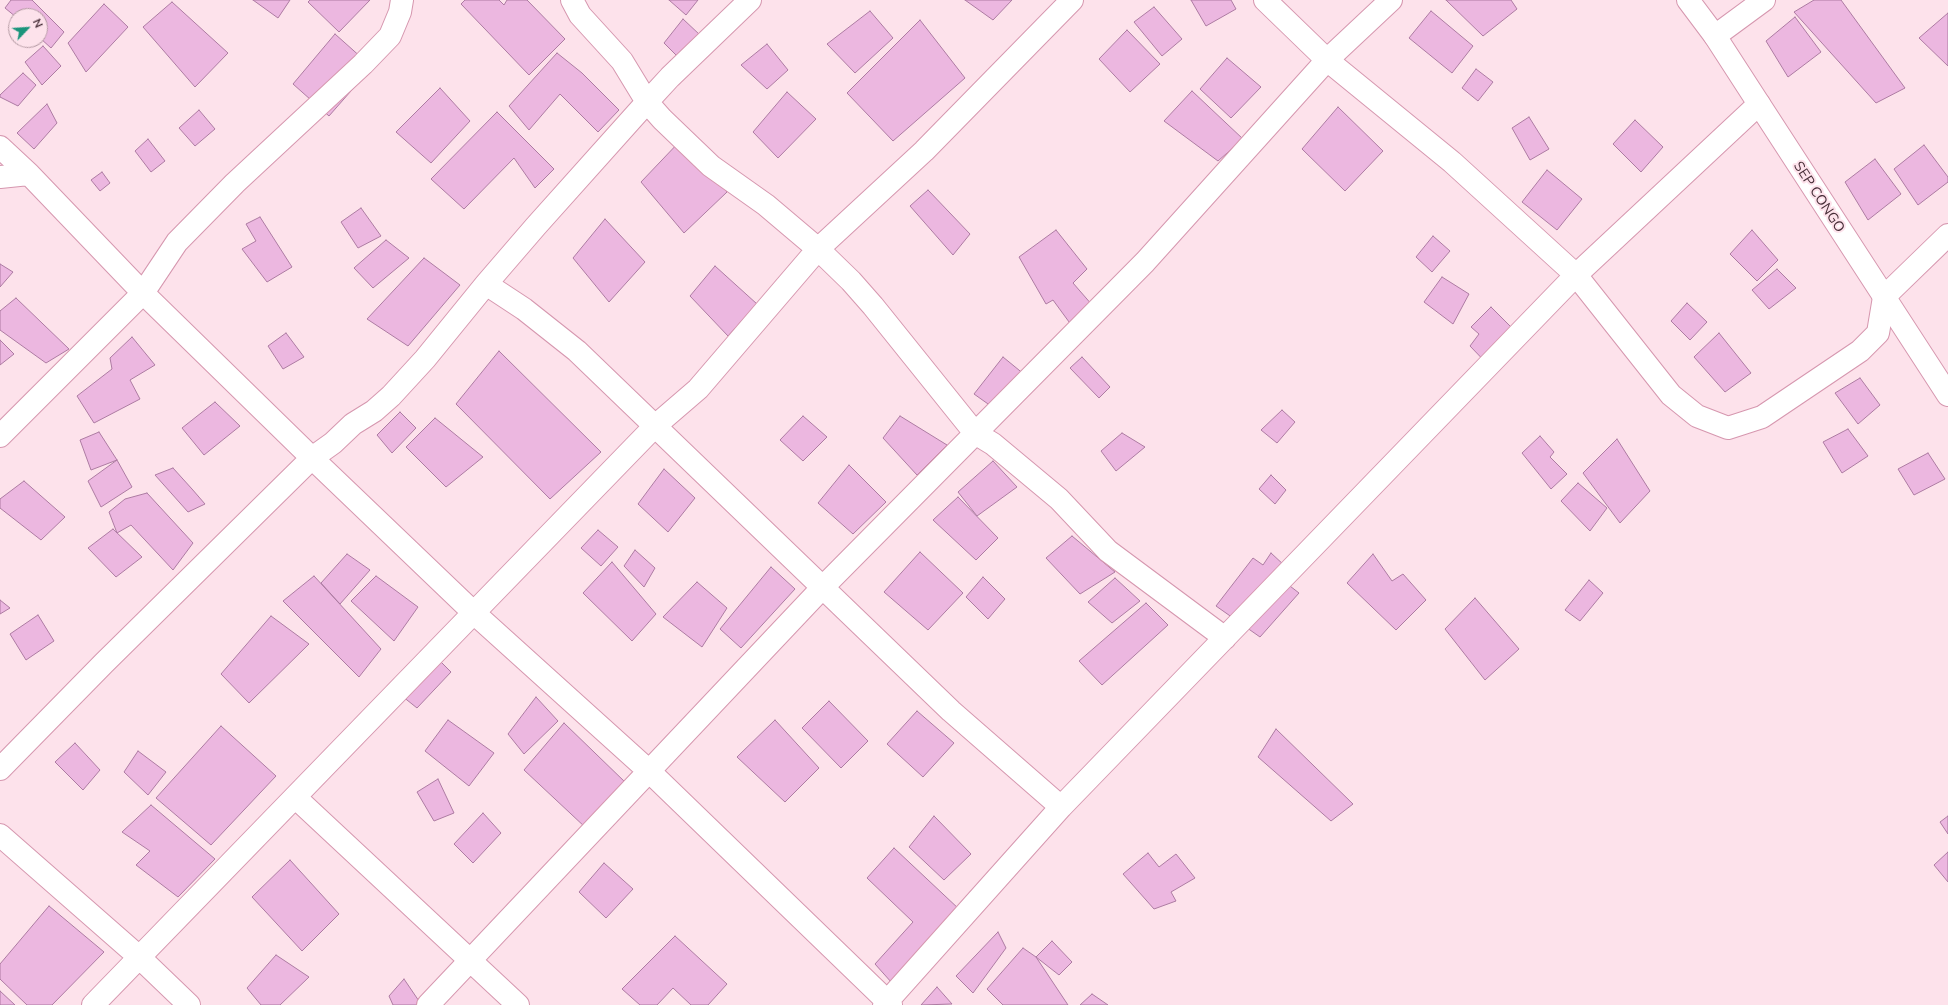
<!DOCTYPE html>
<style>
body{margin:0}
#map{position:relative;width:1948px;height:1005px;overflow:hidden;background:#fde2eb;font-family:Mulish,sans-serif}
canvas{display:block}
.north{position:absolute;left:8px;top:8px;width:40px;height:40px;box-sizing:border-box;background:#fde2eb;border:1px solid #b49aa3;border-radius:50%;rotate:65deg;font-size:11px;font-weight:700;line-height:16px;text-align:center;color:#472e38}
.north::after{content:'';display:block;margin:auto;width:14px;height:18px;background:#1a947b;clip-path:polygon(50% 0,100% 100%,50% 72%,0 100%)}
</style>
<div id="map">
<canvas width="1948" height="1005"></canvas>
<div class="north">N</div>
</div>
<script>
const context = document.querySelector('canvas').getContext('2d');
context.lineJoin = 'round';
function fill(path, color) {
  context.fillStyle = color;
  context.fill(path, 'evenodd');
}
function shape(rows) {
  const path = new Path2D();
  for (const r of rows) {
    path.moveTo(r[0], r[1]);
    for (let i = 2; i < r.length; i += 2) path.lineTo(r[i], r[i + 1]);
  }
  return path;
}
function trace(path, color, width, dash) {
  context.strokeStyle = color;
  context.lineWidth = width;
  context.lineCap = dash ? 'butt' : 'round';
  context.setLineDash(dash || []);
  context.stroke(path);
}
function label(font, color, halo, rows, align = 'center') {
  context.font = font + ' Mulish,sans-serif';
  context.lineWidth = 4;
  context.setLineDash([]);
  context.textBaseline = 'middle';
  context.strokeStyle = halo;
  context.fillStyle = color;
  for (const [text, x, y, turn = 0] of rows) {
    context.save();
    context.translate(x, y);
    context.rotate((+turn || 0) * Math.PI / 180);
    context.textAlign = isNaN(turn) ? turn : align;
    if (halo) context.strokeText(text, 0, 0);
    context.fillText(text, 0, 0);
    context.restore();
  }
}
const building = shape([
 [11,0,32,0,64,32,51,48,40,38,40,16,16,17,5,8,11,0],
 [253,0,290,0,278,18,253,0],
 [310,0,370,0,339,32,308,2,310,0],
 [465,0,499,0,504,5,507,0,527,0,565,39,529,75,461,4,465,0],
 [669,0,698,0,686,15,669,0],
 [965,0,1012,0,993,20,965,0],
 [1191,0,1231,0,1236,9,1206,26,1191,0],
 [1446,0,1511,0,1517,9,1483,36,1446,0],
 [1814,0,1841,0,1905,88,1876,103,1794,12,1814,0],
 [172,2,228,53,195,87,143,27,172,2],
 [104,4,128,27,86,72,68,43,104,4],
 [1154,7,1182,39,1162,56,1134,22,1154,7],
 [870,11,893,38,855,73,827,44,870,11],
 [1431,11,1473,46,1452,73,1409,38,1431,11],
 [1948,13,1948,66,1919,38,1948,13],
 [1795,17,1821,52,1788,77,1766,41,1795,17],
 [683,19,700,35,679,58,664,43,683,19],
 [920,20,965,78,893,141,847,93,920,20],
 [1127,30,1160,64,1130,92,1099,59,1127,30],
 [335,34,372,67,329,116,293,84,335,34],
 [767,44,788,70,767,89,741,65,767,44],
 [43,46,61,66,42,85,25,62,43,46],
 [557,53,582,73,619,110,598,132,560,94,529,130,509,106,557,53],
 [1227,58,1261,87,1231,118,1200,89,1227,58],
 [1476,69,1493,82,1478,101,1462,88,1476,69],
 [23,73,36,85,18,106,0,97,0,95,23,73],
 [440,88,470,121,431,163,396,132,440,88],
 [1192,91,1243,139,1218,161,1164,121,1192,91],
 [787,92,816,119,778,158,753,132,787,92],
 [47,104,57,123,34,149,17,133,47,104],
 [1338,107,1383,151,1345,191,1302,149,1338,107],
 [199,110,215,129,195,146,179,128,199,110],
 [497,112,554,169,535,188,514,158,464,209,431,179,497,112],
 [1529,117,1549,149,1530,160,1512,128,1529,117],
 [1635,120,1663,147,1641,172,1613,144,1635,120],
 [148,139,165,161,151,172,135,151,148,139],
 [682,139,727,192,684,233,641,182,682,139],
 [1924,145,1948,177,1948,182,1918,205,1894,169,1924,145],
 [1875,159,1901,194,1868,220,1845,182,1875,159],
 [1547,170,1582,199,1557,230,1522,202,1547,170],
 [102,172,110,183,100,191,91,180,102,172],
 [928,190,970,234,953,255,910,206,928,190],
 [361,208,381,236,358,248,341,222,361,208],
 [260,217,292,267,267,282,242,249,256,241,246,224,260,217],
 [605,219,645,262,609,302,573,258,605,219],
 [1056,230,1087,269,1073,283,1093,306,1072,326,1053,300,1046,304,1019,257,1056,230],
 [1752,230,1778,260,1757,281,1730,254,1752,230],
 [1433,236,1450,251,1432,272,1416,257,1433,236],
 [386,240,409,258,373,288,354,268,386,240],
 [424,258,460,285,408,346,367,319,424,258],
 [0,264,13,272,0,287,0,264],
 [715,266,757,304,728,336,690,296,715,266],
 [1777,269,1796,288,1769,309,1752,290,1777,269],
 [1442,277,1469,294,1453,324,1424,302,1442,277],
 [16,298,69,349,46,363,0,330,0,311,16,298],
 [1687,303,1707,322,1690,340,1671,321,1687,303],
 [1491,307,1523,339,1494,371,1470,346,1479,334,1471,327,1491,307],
 [286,333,304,357,283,369,268,346,286,333],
 [1719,333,1751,373,1725,392,1694,357,1719,333],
 [132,337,155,365,130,380,140,399,94,423,77,396,112,369,110,358,132,337],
 [0,340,14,354,0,365,0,340],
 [499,351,601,452,550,499,456,404,499,351],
 [1003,357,1025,375,998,411,974,394,1003,357],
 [1082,357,1110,387,1099,398,1070,368,1082,357],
 [1860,378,1880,405,1858,424,1835,393,1860,378],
 [215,402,240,426,204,455,182,428,215,402],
 [1282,410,1295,422,1277,443,1261,430,1282,410],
 [400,412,416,428,392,453,377,435,400,412],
 [803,416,827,437,803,461,780,440,803,416],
 [900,416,947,445,917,475,883,438,900,416],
 [435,418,483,457,446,487,406,447,435,418],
 [1848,429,1868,456,1842,473,1823,442,1848,429],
 [99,432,117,460,91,470,80,440,99,432],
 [1122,433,1145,447,1116,471,1101,451,1122,433],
 [1540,436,1554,452,1550,457,1567,474,1551,489,1522,453,1540,436],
 [1617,439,1650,491,1620,523,1583,473,1617,439],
 [1928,453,1945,479,1914,495,1898,469,1928,453],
 [117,460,132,487,101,507,88,481,117,460],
 [993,461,1017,487,977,516,958,492,993,461],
 [849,465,886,502,853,534,818,503,849,465],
 [173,468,192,489,205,504,188,512,155,475,173,468],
 [664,469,695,498,668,532,638,504,664,469],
 [1271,475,1286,490,1275,504,1259,489,1271,475],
 [24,481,65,517,41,540,0,508,0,499,24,481],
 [1578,483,1607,508,1590,531,1561,501,1578,483],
 [147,493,193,543,173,570,131,525,117,533,109,512,125,499,147,493],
 [958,497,998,538,976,560,933,520,958,497],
 [113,529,142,557,116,577,88,548,113,529],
 [598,530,618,547,601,566,581,548,598,530],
 [1072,536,1115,572,1080,594,1046,558,1072,536],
 [635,550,655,568,644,587,624,566,635,550],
 [920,552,963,593,928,630,884,592,920,552],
 [1271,553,1285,566,1277,576,1299,593,1260,637,1216,606,1253,558,1263,565,1271,553],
 [347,554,370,570,340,604,321,583,347,554],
 [1373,554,1392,581,1403,574,1426,600,1396,630,1347,583,1373,554],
 [612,562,656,614,632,641,583,593,612,562],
 [771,567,795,589,741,648,720,629,771,567],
 [314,576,381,649,359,677,283,601,314,576],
 [376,576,418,607,394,641,351,601,376,576],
 [983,577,1005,599,988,619,966,597,983,577],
 [1115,578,1140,601,1112,623,1088,602,1115,578],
 [1589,580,1603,593,1580,621,1565,610,1589,580],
 [697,582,727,608,702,647,663,617,697,582],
 [1475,598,1519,649,1485,680,1445,629,1475,598],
 [0,600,10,608,0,614,0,600],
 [1146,603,1168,625,1102,685,1079,661,1146,603],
 [38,615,54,641,26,660,10,634,38,615],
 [271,616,309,644,249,703,221,674,271,616],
 [437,658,451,672,417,708,402,696,437,658],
 [536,697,558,721,524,754,508,734,536,697],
 [829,701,868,741,841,768,802,728,829,701],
 [917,711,954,743,923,777,887,744,917,711],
 [448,720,494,753,469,786,425,751,448,720],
 [775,720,819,768,785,802,737,757,775,720],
 [564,723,626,783,586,828,524,770,564,723],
 [221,726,276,776,211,845,156,798,221,726],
 [1276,729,1353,804,1331,821,1258,757,1276,729],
 [75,743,100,770,83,790,55,762,75,743],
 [138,751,166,772,148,795,124,772,138,751],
 [438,779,454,813,434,821,417,792,438,779],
 [151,805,215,859,178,897,136,865,150,851,122,832,151,805],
 [483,813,501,833,473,863,454,844,483,813],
 [934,816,971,854,944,880,909,847,934,816],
 [1948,816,1948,834,1940,822,1948,816],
 [894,848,960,910,892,983,875,964,913,922,867,878,894,848],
 [1948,852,1948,882,1934,865,1948,852],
 [1148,853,1159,867,1176,854,1195,878,1171,892,1176,901,1154,909,1123,874,1148,853],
 [290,860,339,914,302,951,252,897,290,860],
 [604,863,633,889,606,918,579,892,604,863],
 [49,906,104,952,52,1005,27,1005,0,979,0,964,49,906],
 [998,932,1006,948,973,993,956,976,998,932],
 [675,936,727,984,708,1005,691,1005,673,988,657,1005,640,1005,622,989,675,936],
 [1052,941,1072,962,1059,975,1036,957,1052,941],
 [1023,948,1036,957,1068,1005,1003,1005,987,989,1023,948],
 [276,955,309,977,280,1005,261,1005,247,988,276,955],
 [404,979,421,1004,420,1005,393,1005,389,996,404,979],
 [937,987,952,1004,921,1005,937,987],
 [0,991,15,1005,0,1005,0,991],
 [1092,994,1108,1005,1080,1005,1092,994]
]);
const minor = shape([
 [572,0,580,15,622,61,647,102,662,119,711,166,766,205,818,249,851,281,873,306,975,433,993,444,1059,499,1108,551,1225,638],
 [1265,0,1327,60,1452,162,1576,275,1671,395,1697,416,1728,428,1762,417,1860,351,1878,333,1884,297,1948,235],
 [1715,36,1764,0],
 [0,147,29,174,143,293,312,458,474,613,649,771,891,1005],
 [0,177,29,174],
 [486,284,524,309,577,351,951,711,1061,807],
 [0,436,143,293,177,242,235,183,363,64,390,36,400,12,402,0],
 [0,769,104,663,312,458,333,443,353,424,374,411,391,396,425,359,486,284,536,226,647,102,670,77,750,0],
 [295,797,518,1005],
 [0,835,138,956,189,1005],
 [93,1005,655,426,698,389,818,249,924,151,1072,0],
 [428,1005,823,587,1145,262,1327,60,1391,0],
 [884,1005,1061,807,1576,275,1759,104]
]);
const tertiary = shape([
 [1688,0,1715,36,1759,104,1948,395]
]);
const streetNames = [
 ["SEP CONGO",1819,197,57]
];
fill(building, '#ecb7e0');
trace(building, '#ad7ba2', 1);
trace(minor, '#d697af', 24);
trace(tertiary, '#d697af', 24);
trace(minor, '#fff', 22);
trace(tertiary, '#fff', 22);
label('14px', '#472e38', '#fde2eb', streetNames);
</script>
